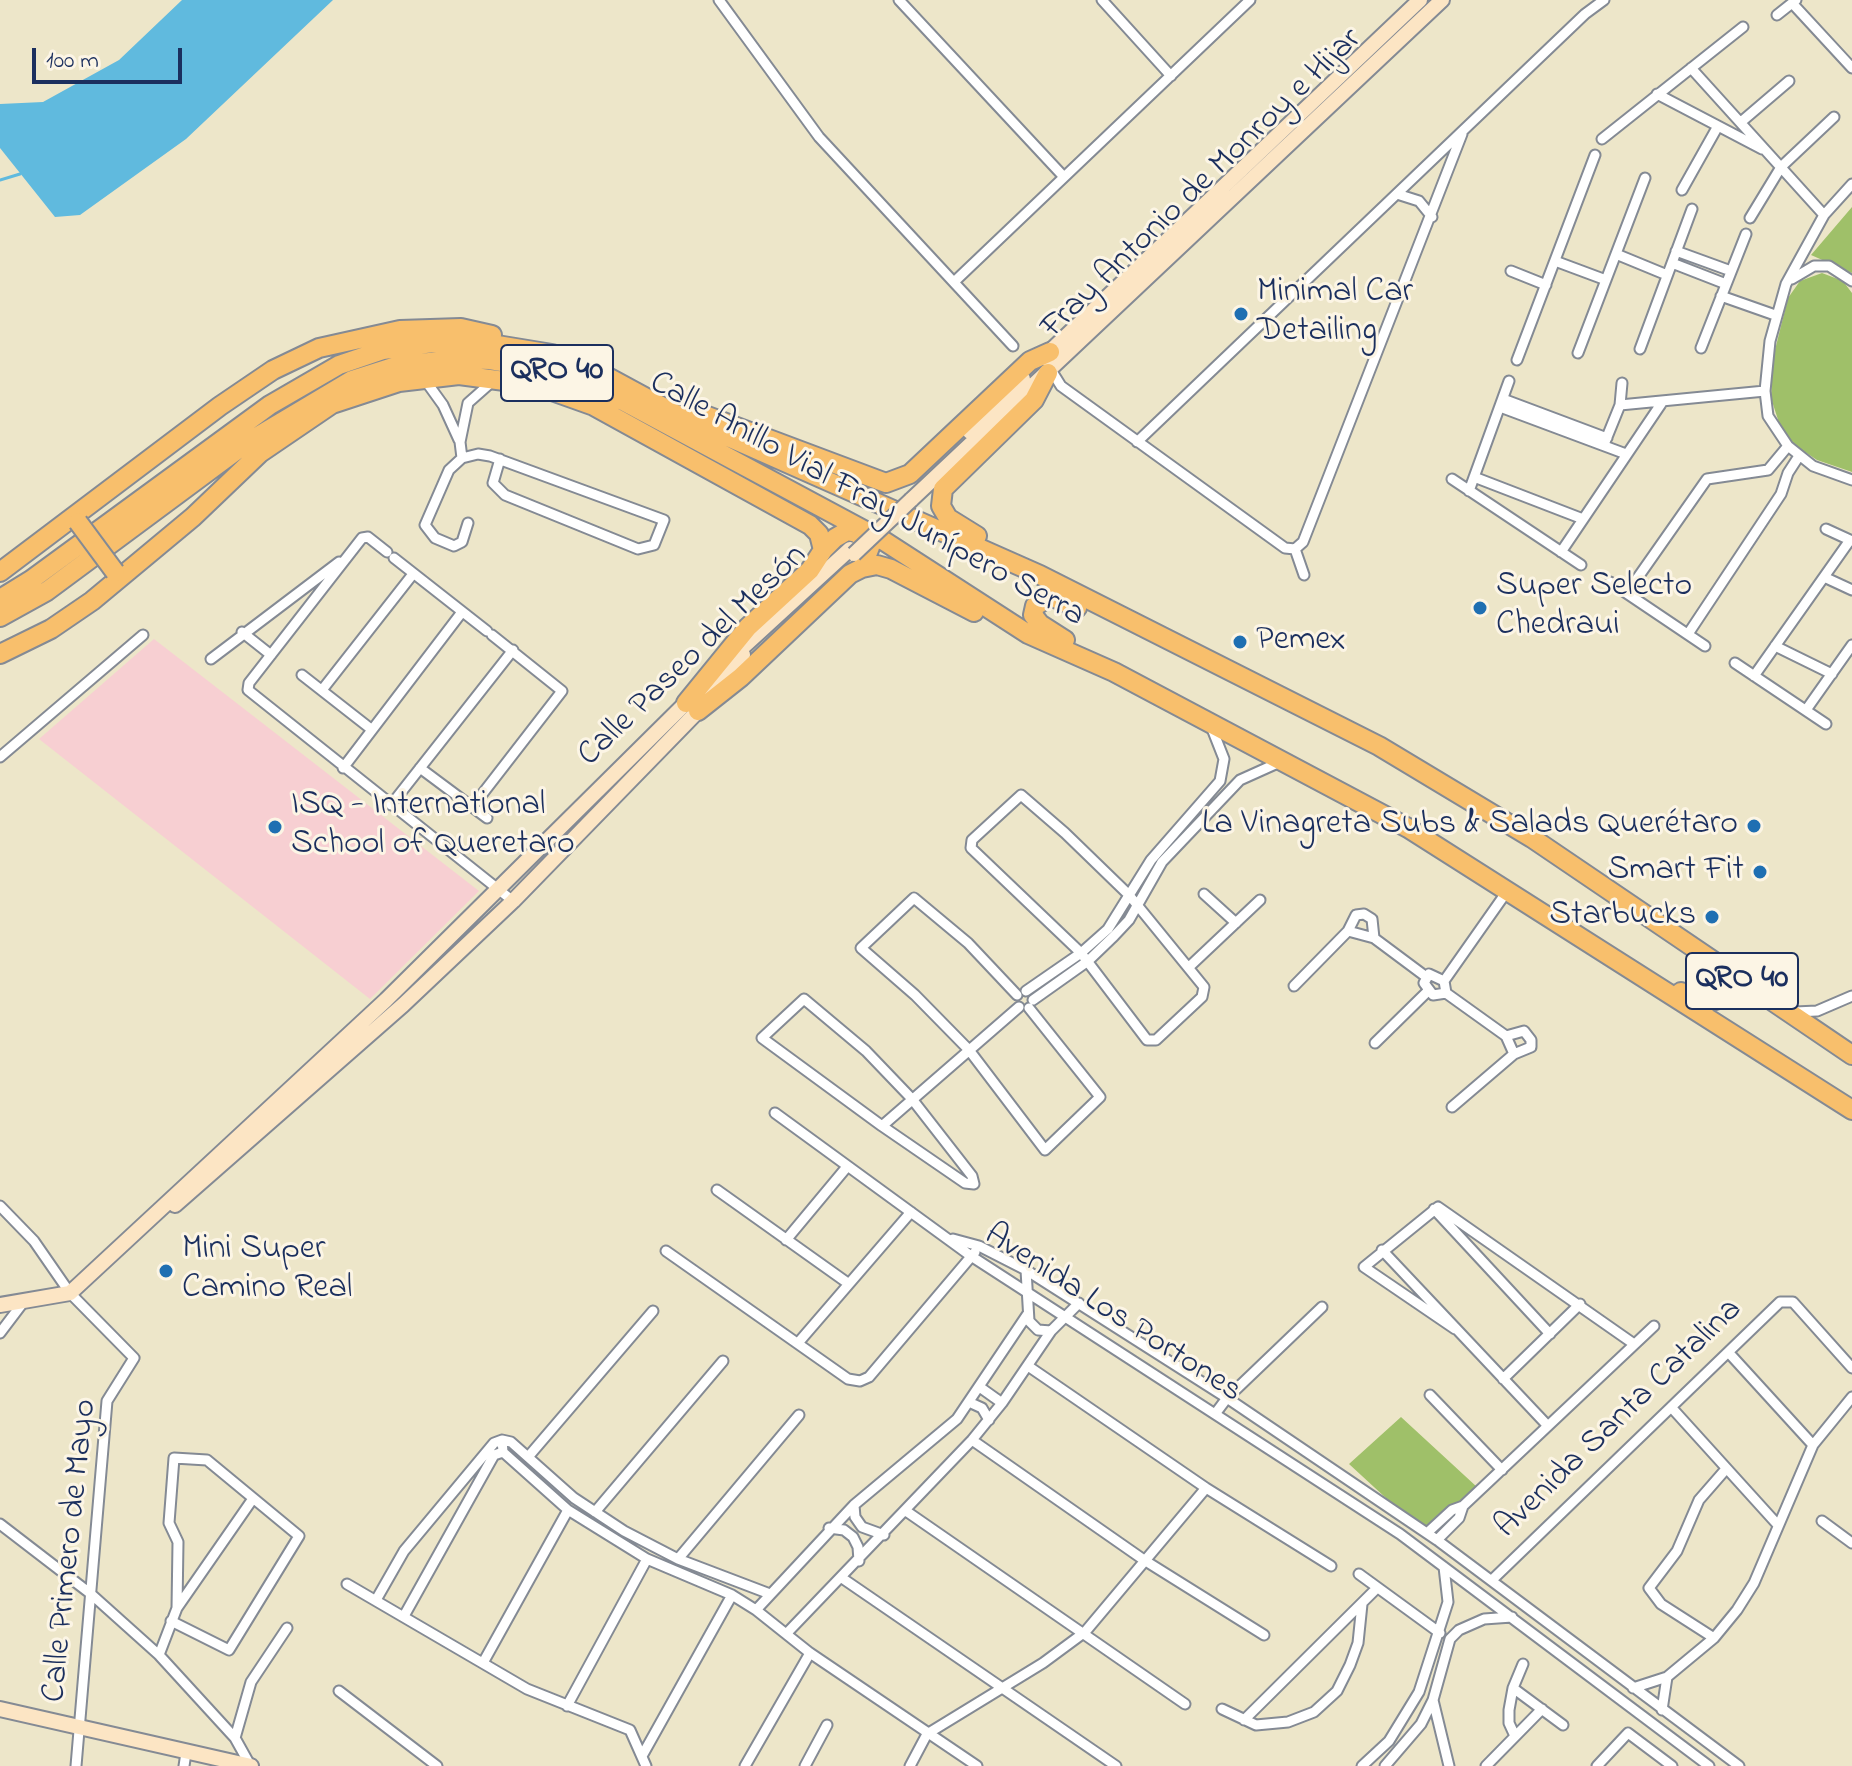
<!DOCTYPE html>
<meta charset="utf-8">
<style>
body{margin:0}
#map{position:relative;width:1852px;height:1766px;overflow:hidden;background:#ede6c9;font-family:"Indie Flower",sans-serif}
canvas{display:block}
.scale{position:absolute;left:32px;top:48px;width:150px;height:36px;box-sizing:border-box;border:4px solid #1b2f5e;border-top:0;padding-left:10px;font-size:24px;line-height:28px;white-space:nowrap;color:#1b2f5e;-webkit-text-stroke:6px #fcf5e5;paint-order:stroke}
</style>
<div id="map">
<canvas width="1852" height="1766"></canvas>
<div class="scale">100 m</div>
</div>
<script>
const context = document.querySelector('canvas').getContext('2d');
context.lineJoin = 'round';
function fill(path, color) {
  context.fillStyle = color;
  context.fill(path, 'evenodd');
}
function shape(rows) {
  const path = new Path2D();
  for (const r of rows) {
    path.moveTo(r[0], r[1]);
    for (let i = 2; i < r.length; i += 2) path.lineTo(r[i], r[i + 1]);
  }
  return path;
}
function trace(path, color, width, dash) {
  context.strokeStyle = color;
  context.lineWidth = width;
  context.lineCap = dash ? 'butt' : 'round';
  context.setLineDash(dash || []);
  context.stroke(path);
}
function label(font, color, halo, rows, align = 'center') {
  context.font = font + ' "Indie Flower",sans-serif';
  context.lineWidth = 6;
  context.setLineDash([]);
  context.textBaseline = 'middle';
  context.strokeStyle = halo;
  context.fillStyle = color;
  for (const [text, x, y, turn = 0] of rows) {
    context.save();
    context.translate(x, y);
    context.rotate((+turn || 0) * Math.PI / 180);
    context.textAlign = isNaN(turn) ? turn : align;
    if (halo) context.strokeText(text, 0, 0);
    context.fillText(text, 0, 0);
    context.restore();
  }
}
const built = shape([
 [154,639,479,891,370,999,39,739]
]);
const green = shape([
 [1852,207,1852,273,1811,255],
 [1822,273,1843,281,1852,293,1852,472,1817,460,1796,446,1782,432,1771,398,1773,358,1788,298,1800,281],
 [1401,1417,1477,1487,1425,1534,1349,1464]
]);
const water = shape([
 [182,0,333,0,186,139,80,215,55,217,0,148,0,104,43,102,119,60]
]);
const stream = shape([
 [0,180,20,174]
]);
const street = shape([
 [719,0,819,137,1013,346],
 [899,0,1064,177],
 [1102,0,1171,76],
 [1792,3,1852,68],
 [1777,15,1796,0],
 [1691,68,1824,215],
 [1657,94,1762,149],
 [1741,122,1789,81],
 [1602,139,1743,27],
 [1852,184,1824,215,1786,284,1770,341,1765,391,1768,416,1788,446,1813,466,1852,480],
 [1682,190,1718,126],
 [1397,194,1419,201,1432,217],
 [1750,218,1781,167,1834,117],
 [1676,251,1731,271],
 [1616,254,1667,275],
 [1555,261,1606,280],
 [1672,263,1726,284],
 [1511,271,1546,285],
 [1792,279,1814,266,1829,266,1852,281],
 [954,282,1250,0],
 [1721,296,1775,315],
 [1701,348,1746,234],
 [1640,349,1692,209],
 [1578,353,1645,178],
 [1517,360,1595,155],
 [1051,370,1061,386,1285,548,1295,549],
 [425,380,443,405,459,440],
 [1503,399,1607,438],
 [1620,405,1765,391],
 [1500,407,1626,454],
 [1137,442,1585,14,1604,0],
 [1605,442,1620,405,1622,383],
 [462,458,460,442,468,403,494,380],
 [1474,477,1583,519],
 [1452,479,1581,565],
 [1469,491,1509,381],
 [468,523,462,542,454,546,435,538,425,525,449,470,462,458,478,454,490,456,664,520,654,545,638,549,505,495,493,483,500,459],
 [1826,529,1852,541],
 [1295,549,1303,542,1462,134],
 [1295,549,1304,575],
 [387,552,368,537,362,538,249,683,248,690,513,901],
 [1561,552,1663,401],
 [394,558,487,631],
 [1824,577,1852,590],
 [1610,582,1705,646],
 [1627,593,1707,479,1768,470,1788,446],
 [242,632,271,655],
 [1688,634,1781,494,1788,473,1799,456],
 [1775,646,1832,674],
 [211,659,339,562],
 [1735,663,1826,724],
 [302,675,371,729],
 [1754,676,1850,540],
 [322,690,413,574],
 [1806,710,1852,645],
 [0,757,143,635],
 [343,768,462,612],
 [420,768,487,818],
 [1021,795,1065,833,1129,895,1204,987,1202,997,1156,1040,1147,1040,1081,953,971,848,972,840,1021,795],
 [391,805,513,650],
 [473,806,562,691,492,635],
 [1204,894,1236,923],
 [1348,931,1374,938,1425,976],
 [1189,967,1260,900],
 [1444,981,1429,974,1424,983,1433,995,1446,993,1444,981,1508,890],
 [1294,986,1348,931,1356,915,1364,914,1372,919,1374,938],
 [1026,991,1081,953,1108,929,1151,860,1220,781,1224,759,1211,726],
 [1446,993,1506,1036,1514,1054],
 [1017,995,968,943,914,898,861,948,915,995,969,1050,1045,1150,1100,1097,1029,1008],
 [804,999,866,1051,912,1099,972,1176,974,1184,965,1183,882,1126,762,1038,804,999],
 [1033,1000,1088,961,1114,936,1129,920,1162,862,1240,780,1280,762],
 [1795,1012,1817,1011,1852,996],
 [1375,1043,1428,991],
 [1452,1107,1514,1054,1531,1047,1531,1040,1524,1031,1506,1036],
 [775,1113,971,1256,1400,1534,1709,1766],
 [882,1126,1019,1007],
 [717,1190,849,1284],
 [0,1206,34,1241,70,1293,134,1358,107,1401,76,1766],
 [1434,1209,1550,1334],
 [953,1239,979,1246,1026,1270,1227,1398,1437,1540,1739,1766],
 [786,1240,846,1168],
 [1382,1250,1548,1426],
 [666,1251,848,1379,860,1381,869,1377,975,1252],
 [1026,1270,1029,1321,1038,1330,1051,1331],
 [1455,1329,1364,1267,1438,1207,1634,1344],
 [0,1333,25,1300],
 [798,1343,911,1212],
 [1729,1353,1813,1445],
 [1028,1366,1206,1488,1331,1566],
 [1503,1379,1580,1304],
 [981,1388,1002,1403],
 [1430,1395,1502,1470],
 [971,1403,982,1408,989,1420],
 [1671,1407,1777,1524],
 [1215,1414,1227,1398,1322,1307],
 [502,1440,503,1452,568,1510,647,1559,732,1595,756,1610,810,1653,977,1766],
 [972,1440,1144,1560,1264,1635],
 [528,1457,653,1311],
 [854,1505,855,1517,862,1527,884,1535],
 [906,1511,1185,1704],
 [595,1512,723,1361],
 [1822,1521,1852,1543],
 [0,1524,91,1594,159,1655,235,1738,250,1765],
 [829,1528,844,1530,853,1537,858,1547,859,1561],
 [1427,1533,1452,1510,1463,1506,1654,1326],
 [1437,1540,1459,1518,1463,1506],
 [678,1559,799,1415],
 [1359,1574,1440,1633],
 [842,1578,1116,1766],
 [1492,1580,1780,1302,1793,1302,1852,1368],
 [347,1584,527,1689,630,1730,646,1766],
 [376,1600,404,1551,494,1443,502,1440,511,1442,574,1498,624,1531,678,1559,770,1594],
 [756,1610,854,1505,957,1419,1027,1315],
 [404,1616,494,1455,503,1452],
 [171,1621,229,1650,299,1536,207,1460,174,1458,169,1523,178,1542,177,1608],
 [787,1633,972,1440,1002,1403,1051,1331,1079,1303],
 [1714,1638,1661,1604,1649,1588,1677,1551,1699,1500,1726,1469],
 [159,1655,177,1608,252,1500],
 [484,1661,568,1510],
 [1513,1688,1563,1725],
 [1633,1688,1667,1677,1714,1638,1737,1610,1754,1583,1813,1445,1852,1397],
 [339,1691,437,1766],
 [1433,1700,1449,1766],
 [567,1706,647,1559],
 [1222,1709,1256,1725,1288,1722,1314,1712,1337,1691,1350,1665,1358,1643,1362,1604],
 [1662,1710,1667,1677],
 [1244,1720,1377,1588],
 [1515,1736,1509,1723,1509,1710,1513,1688,1523,1664],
 [235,1738,251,1682,287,1628],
 [642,1756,732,1595],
 [184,1766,186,1753],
 [745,1766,810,1653],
 [805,1766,827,1725],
 [910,1766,927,1734,1043,1663,1085,1632,1206,1488],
 [1362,1766,1389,1741,1419,1692,1448,1602,1444,1567],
 [1385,1766,1421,1724,1433,1700,1450,1639,1459,1630,1484,1619,1512,1617],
 [1486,1766,1542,1709],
 [1597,1766,1628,1733,1672,1766]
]);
const secondary = shape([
 [1043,358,1420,0],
 [970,432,1023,379],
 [911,500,1442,0],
 [731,658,850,549],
 [175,1205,403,1005,513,901,698,711,743,655],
 [0,1305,70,1293,386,1000,691,698],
 [0,1709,251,1766]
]);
const highway = shape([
 [702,414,886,483,910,474,1030,361,1050,352],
 [977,536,948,518,941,506,943,489,1034,400,1048,373],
 [823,550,835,538,847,531,857,533,870,547,862,568],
 [0,572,220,406,273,370,319,348,400,330,461,328,492,335],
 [0,599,31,580,270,405,339,365,383,350,432,343,491,344,552,354,602,374,674,413,1040,575,1379,746,1532,838,1852,1055],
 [0,617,47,591,248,442,352,380,399,365,460,359,490,360,550,370,625,402,884,541,1028,634,1114,672,1408,828,1852,1110],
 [1065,640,1040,624,1033,615,1035,606,1051,596,1077,608],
 [0,654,51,629,92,601,193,517,260,453,332,404,399,382,459,375,535,385,594,406,810,525,819,534,823,550,810,570,748,627,686,703],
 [698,711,741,677,850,574,862,568,877,565,891,569,974,612],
 [1681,992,1706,1003,1718,999,1724,985,1708,965]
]);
const secondaryBridge = shape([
 [854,554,911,500]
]);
const highwayBridge = shape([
 [78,522,115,572]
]);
const markers = [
 [1241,314,8,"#1f6fb2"],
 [1480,608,8,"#1f6fb2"],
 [1240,642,8,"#1f6fb2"],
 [1754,826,8,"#1f6fb2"],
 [275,827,8,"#1f6fb2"],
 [1760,872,8,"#1f6fb2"],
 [1712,917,8,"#1f6fb2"],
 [166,1271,8,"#1f6fb2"]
];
const shields = [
 [557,373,112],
 [1742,981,112]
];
const shieldNames = [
 ["QRO 40",557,373],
 ["QRO 40",1742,981]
];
const streetNames = [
 ["Fray Antonio de Monroy e Hijar",1203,185,-44],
 ["Calle Anillo Vial Fray Junípero Serra",866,501,29],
 ["Calle Paseo del Mesón",694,657,-44],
 ["Avenida Los Portones",1112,1315,33],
 ["Avenida Santa Catalina",1620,1420,-44],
 ["Calle Primero de Mayo",72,1551,-84]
];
const poiNames = [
 ["Minimal Car",1257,294],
 ["Detailing",1257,333],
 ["Super Selecto",1496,588],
 ["Chedraui",1496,627],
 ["Pemex",1256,642],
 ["ISQ - International",291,807],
 ["School of Queretaro",291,846],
 ["La Vinagreta Subs & Salads Querétaro",1738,826,"right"],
 ["Smart Fit",1744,872,"right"],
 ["Starbucks",1696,917,"right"],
 ["Mini Super",182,1251],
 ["Camino Real",182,1290]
];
fill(built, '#f7cfd2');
fill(green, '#9fc069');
fill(water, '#60bade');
trace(stream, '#60bade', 3);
trace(street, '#848a94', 13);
trace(secondary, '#848a94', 18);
trace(highway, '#848a94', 22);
trace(street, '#fff', 9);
trace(secondary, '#fce5c4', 14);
trace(highway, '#f8bf6c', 18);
trace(secondaryBridge, '#848a94', 18, []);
trace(highwayBridge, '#848a94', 22, []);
trace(secondaryBridge, '#fce5c4', 14);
trace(highwayBridge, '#f8bf6c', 18);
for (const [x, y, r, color] of markers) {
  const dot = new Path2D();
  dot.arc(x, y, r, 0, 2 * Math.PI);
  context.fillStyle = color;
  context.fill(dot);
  trace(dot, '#fcf5e5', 3);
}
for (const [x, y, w] of shields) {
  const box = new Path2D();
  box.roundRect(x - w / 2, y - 28, w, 56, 6);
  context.fillStyle = '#fcf5e5';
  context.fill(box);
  trace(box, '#1b2f5e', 2);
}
label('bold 32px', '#1b2f5e', null, shieldNames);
label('34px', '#1b2f5e', '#fcf5e5', streetNames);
label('34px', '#1b2f5e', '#fcf5e5', poiNames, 'left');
</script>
